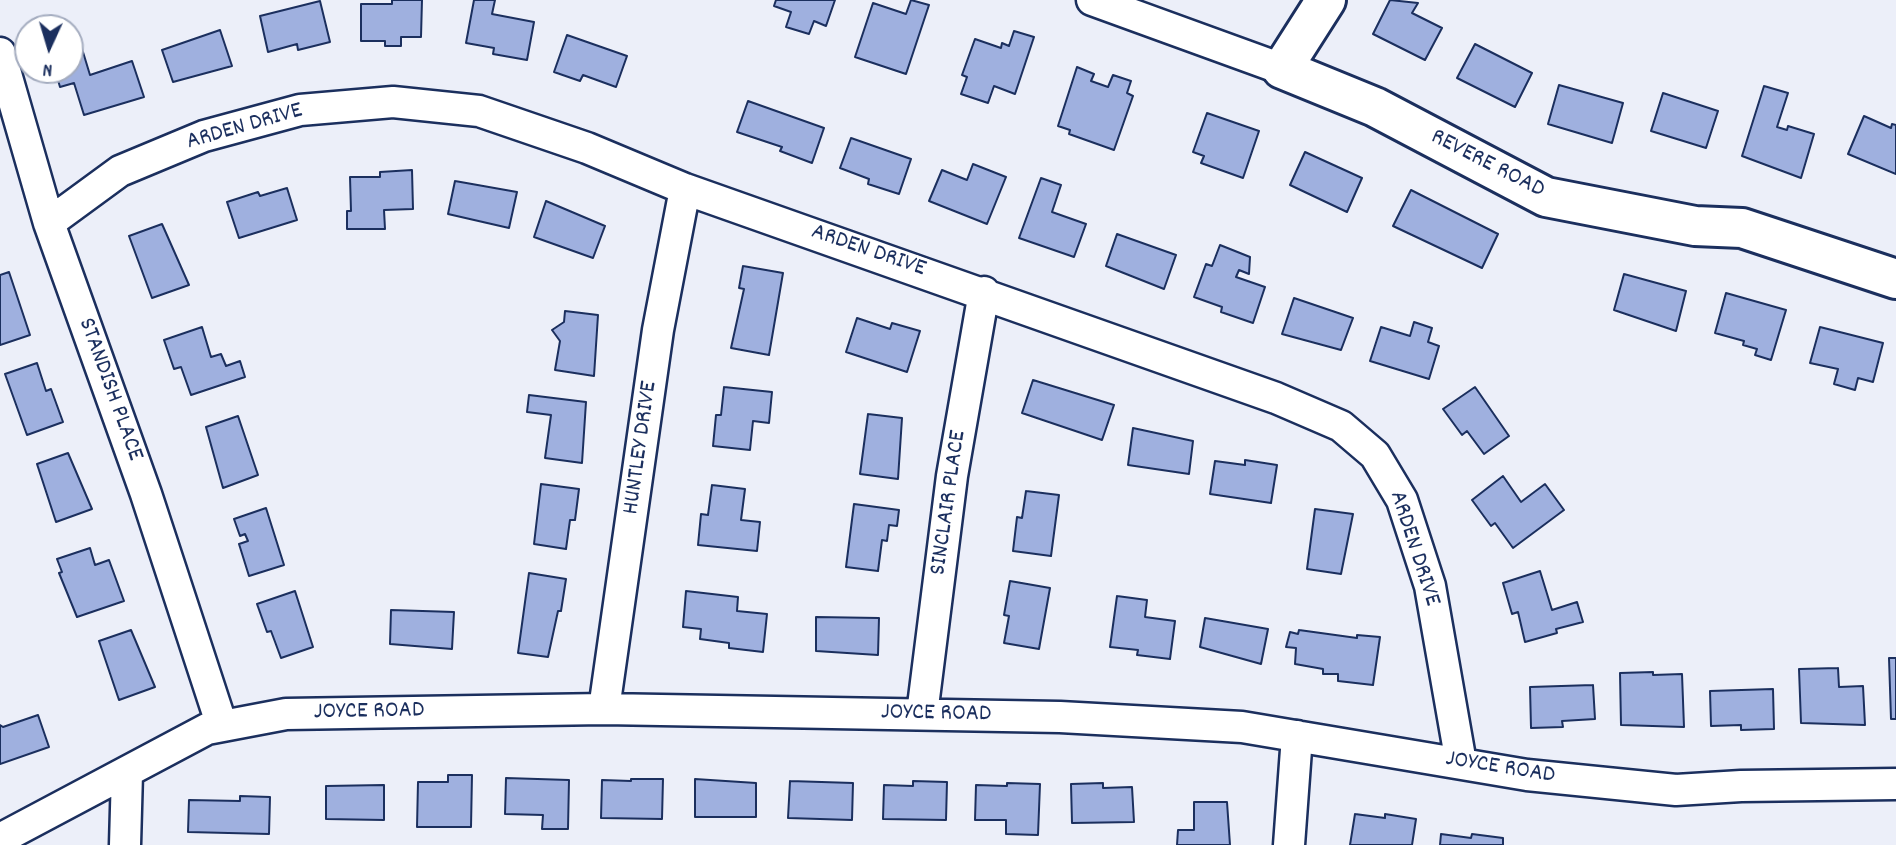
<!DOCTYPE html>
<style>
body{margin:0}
#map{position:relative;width:1896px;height:845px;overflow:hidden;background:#eceff9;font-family:Dekko,sans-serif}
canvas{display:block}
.north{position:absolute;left:14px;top:14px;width:70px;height:70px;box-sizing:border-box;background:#fff;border:2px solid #a4acbf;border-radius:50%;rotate:184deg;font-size:19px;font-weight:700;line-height:28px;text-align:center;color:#1b2f5e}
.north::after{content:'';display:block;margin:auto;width:24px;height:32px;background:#1b2f5e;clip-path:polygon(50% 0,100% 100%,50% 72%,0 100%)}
</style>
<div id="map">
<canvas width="1896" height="845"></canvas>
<div class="north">N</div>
</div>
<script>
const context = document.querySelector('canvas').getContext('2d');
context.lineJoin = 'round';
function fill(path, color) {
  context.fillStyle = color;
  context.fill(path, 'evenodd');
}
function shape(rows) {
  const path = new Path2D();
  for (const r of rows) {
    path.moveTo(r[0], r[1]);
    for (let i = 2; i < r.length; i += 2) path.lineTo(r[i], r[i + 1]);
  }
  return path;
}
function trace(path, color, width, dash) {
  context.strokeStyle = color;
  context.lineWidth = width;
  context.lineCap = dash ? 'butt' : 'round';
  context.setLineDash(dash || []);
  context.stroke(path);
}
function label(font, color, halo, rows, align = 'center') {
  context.font = font + ' Dekko,sans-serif';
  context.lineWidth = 5;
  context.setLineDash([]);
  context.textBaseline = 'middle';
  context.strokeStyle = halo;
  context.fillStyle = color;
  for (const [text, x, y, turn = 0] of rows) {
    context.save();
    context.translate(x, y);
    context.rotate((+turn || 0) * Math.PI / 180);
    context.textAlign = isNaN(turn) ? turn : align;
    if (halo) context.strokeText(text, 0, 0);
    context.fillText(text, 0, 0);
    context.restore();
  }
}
const building = shape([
 [392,0,422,0,421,37,401,37,401,46,385,46,385,41,361,41,361,4,392,4,392,0],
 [474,0,495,0,492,14,534,22,527,60,493,54,494,48,466,43,474,0],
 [776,0,835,0,826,26,814,21,809,34,786,27,791,12,774,6,776,0],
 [911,0,929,5,906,74,855,57,873,3,906,14,911,0],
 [1390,0,1418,3,1412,13,1442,28,1425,60,1373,34,1390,0],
 [320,1,330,42,298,50,297,44,268,52,260,16,320,1],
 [220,30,232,66,173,82,162,50,220,30],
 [1014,31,1034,37,1015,94,994,86,988,103,961,94,967,77,962,75,975,39,1001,48,1002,43,1009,46,1014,31],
 [567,35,627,56,616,87,583,75,580,81,554,72,567,35],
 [1475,44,1532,73,1515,107,1457,78,1475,44],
 [83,52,90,75,132,61,144,97,84,115,74,83,60,87,55,70,70,70,70,57,83,52],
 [1077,67,1094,74,1091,81,1108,87,1113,75,1131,81,1127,93,1133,96,1114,150,1069,134,1070,130,1058,126,1077,67],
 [1559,85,1623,103,1612,143,1548,124,1559,85],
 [1764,86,1788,93,1777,127,1787,130,1788,126,1814,134,1801,178,1742,156,1764,86],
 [1663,93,1718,111,1706,148,1651,131,1663,93],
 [748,101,824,128,812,163,780,151,782,147,737,132,748,101],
 [1207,113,1259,131,1243,178,1201,163,1204,156,1193,152,1207,113],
 [1864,116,1891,128,1892,124,1896,125,1896,174,1848,154,1864,116],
 [851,138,911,159,899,194,868,184,869,179,840,168,851,138],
 [1305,152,1362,178,1347,212,1290,185,1305,152],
 [973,164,1006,177,987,224,929,201,942,170,967,180,973,164],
 [412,170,413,209,384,210,385,229,347,229,347,211,351,211,350,177,380,177,380,172,412,170],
 [1041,178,1061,185,1052,212,1086,224,1074,257,1019,238,1041,178],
 [455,181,517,192,509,228,448,214,455,181],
 [287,188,297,220,239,238,227,202,258,192,260,196,287,188],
 [1411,190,1498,234,1482,268,1393,226,1411,190],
 [546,201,605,226,593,258,534,237,546,201],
 [162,224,189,285,152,298,129,236,162,224],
 [1117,234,1176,255,1164,289,1106,266,1117,234],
 [1220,245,1250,257,1249,274,1239,270,1236,277,1265,287,1253,323,1221,312,1222,307,1194,297,1206,264,1212,266,1220,245],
 [743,266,783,273,769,355,731,348,744,289,739,288,743,266],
 [9,272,30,335,0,345,0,275,9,272],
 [1624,274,1686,291,1676,331,1614,310,1624,274],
 [1726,293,1786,310,1771,360,1755,355,1757,349,1743,345,1744,341,1715,333,1726,293],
 [1294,298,1353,318,1341,350,1282,334,1294,298],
 [565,311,598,315,594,376,555,370,560,341,552,330,564,322,565,311],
 [857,318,890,329,892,323,920,331,907,372,846,352,857,318],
 [1414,322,1432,328,1428,342,1439,346,1429,379,1370,361,1381,327,1410,336,1414,322],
 [202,327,211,357,221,354,226,366,240,361,245,377,191,395,181,367,174,369,164,340,202,327],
 [1820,327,1883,343,1873,382,1858,378,1855,390,1834,384,1838,369,1810,363,1820,327],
 [37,363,46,391,51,389,63,422,27,435,5,374,37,363],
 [1033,380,1114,405,1102,440,1022,413,1033,380],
 [724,387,772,392,769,423,753,421,750,450,713,446,716,415,721,415,724,387],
 [1475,387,1509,436,1484,454,1467,431,1462,435,1443,409,1475,387],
 [529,395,586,402,582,463,545,458,551,415,527,412,529,395],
 [868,414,902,418,898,479,860,474,868,414],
 [238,416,258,475,223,488,206,427,238,416],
 [1133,428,1193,441,1189,474,1128,465,1133,428],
 [68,453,92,509,56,522,37,464,68,453],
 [1245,460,1277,465,1271,503,1210,494,1215,461,1245,465,1245,460],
 [1503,476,1521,502,1545,484,1564,510,1513,548,1495,523,1491,526,1472,500,1503,476],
 [541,484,579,489,575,520,570,520,566,549,534,544,541,484],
 [712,485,745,489,741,520,760,522,757,551,698,545,701,514,708,515,712,485],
 [1026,491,1059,495,1051,556,1013,551,1017,517,1022,518,1026,491],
 [854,504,899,510,897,526,889,525,887,541,882,540,878,571,846,567,854,504],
 [266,508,284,565,249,576,239,544,248,541,245,534,240,536,234,519,266,508],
 [1315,509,1353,514,1341,574,1307,569,1315,509],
 [90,548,95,565,109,560,124,601,77,617,59,573,62,572,57,559,90,548],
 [1540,571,1552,610,1577,602,1583,622,1556,629,1557,633,1525,642,1518,612,1512,614,1503,583,1540,571],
 [529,573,566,579,561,611,558,611,548,657,518,653,529,573],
 [1010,581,1050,588,1039,649,1004,643,1009,616,1004,615,1010,581],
 [295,591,313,647,281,658,271,631,267,632,257,604,295,591],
 [686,591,738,597,737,611,767,614,763,652,729,648,729,643,700,639,701,629,683,627,686,591],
 [1117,596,1147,600,1145,617,1175,621,1170,659,1137,655,1138,650,1110,647,1117,596],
 [391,610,454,612,452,649,390,644,391,610],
 [816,617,879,618,878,655,816,651,816,617],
 [1205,618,1268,629,1261,664,1200,647,1205,618],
 [131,630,155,687,119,700,99,641,131,630],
 [1299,630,1357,638,1357,635,1380,637,1373,685,1338,681,1338,674,1323,674,1323,669,1295,664,1296,648,1286,647,1290,632,1298,634,1299,630],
 [1889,658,1896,658,1896,719,1891,719,1889,658],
 [1838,668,1839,687,1863,686,1865,725,1801,723,1799,669,1838,668],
 [1653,672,1653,675,1682,674,1684,727,1621,725,1620,673,1653,672],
 [1593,685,1595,719,1562,721,1563,727,1531,728,1530,687,1593,685],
 [1773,689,1774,729,1741,730,1741,725,1711,726,1710,691,1773,689],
 [38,715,49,747,0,764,0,725,3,727,38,715],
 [448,775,472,775,471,827,417,827,418,782,448,782,448,775],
 [506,778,569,780,568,829,542,829,543,815,505,814,506,778],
 [631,779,663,779,662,819,601,818,602,780,631,781,631,779],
 [695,779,756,783,756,817,695,817,695,779],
 [790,781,853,783,852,820,788,818,790,781],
 [913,781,947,782,946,820,883,819,884,785,913,786,913,781],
 [1007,783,1040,784,1038,835,1006,834,1006,820,975,820,976,785,1007,786,1007,783],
 [1103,783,1103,788,1132,787,1134,822,1072,823,1071,784,1103,783],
 [384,785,384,820,326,819,326,786,384,785],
 [240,796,270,797,269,834,188,832,189,800,240,801,240,796],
 [1194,802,1227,802,1230,845,1177,845,1178,830,1194,830,1194,802],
 [1355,814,1385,818,1385,814,1416,819,1412,845,1350,845,1355,814],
 [1441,834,1471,838,1472,834,1503,838,1503,845,1440,845,1441,834]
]);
const street = shape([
 [1092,0,1282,69],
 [0,53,49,223,146,494,222,726],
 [49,223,120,171,204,136,300,110,393,102,479,111,587,148,685,189,1276,398,1341,426,1375,455,1402,500,1430,586,1461,763],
 [604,709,658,330,685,189],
 [922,714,952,476,984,292],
 [0,839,207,729,286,714,604,709,1060,717,1242,727,1527,775,1676,790,1741,786,1896,784],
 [125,845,127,773],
 [1289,845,1297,736]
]);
const secondary = shape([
 [1326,0,1282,69,1375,107,1546,197,1695,226,1742,228,1896,279]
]);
const streetNames = [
 ["ARDEN DRIVE",245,128,-16],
 ["REVERE ROAD",1487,165,27],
 ["ARDEN DRIVE",868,252,19],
 ["STANDISH PLACE",109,390,70],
 ["HUNTLEY DRIVE",642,448,-82],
 ["SINCLAIR PLACE",950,503,-82],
 ["ARDEN DRIVE",1413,549,72],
 ["JOYCE ROAD",369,713,-1],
 ["JOYCE ROAD",936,715,1],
 ["JOYCE ROAD",1500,769,9]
];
fill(building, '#9fb0df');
trace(building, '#1b2f5e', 2);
trace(street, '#1b2f5e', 35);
trace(secondary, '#1b2f5e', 44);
trace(street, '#fff', 30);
trace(secondary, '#fff', 38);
label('24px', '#1b2f5e', '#fff', streetNames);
</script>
